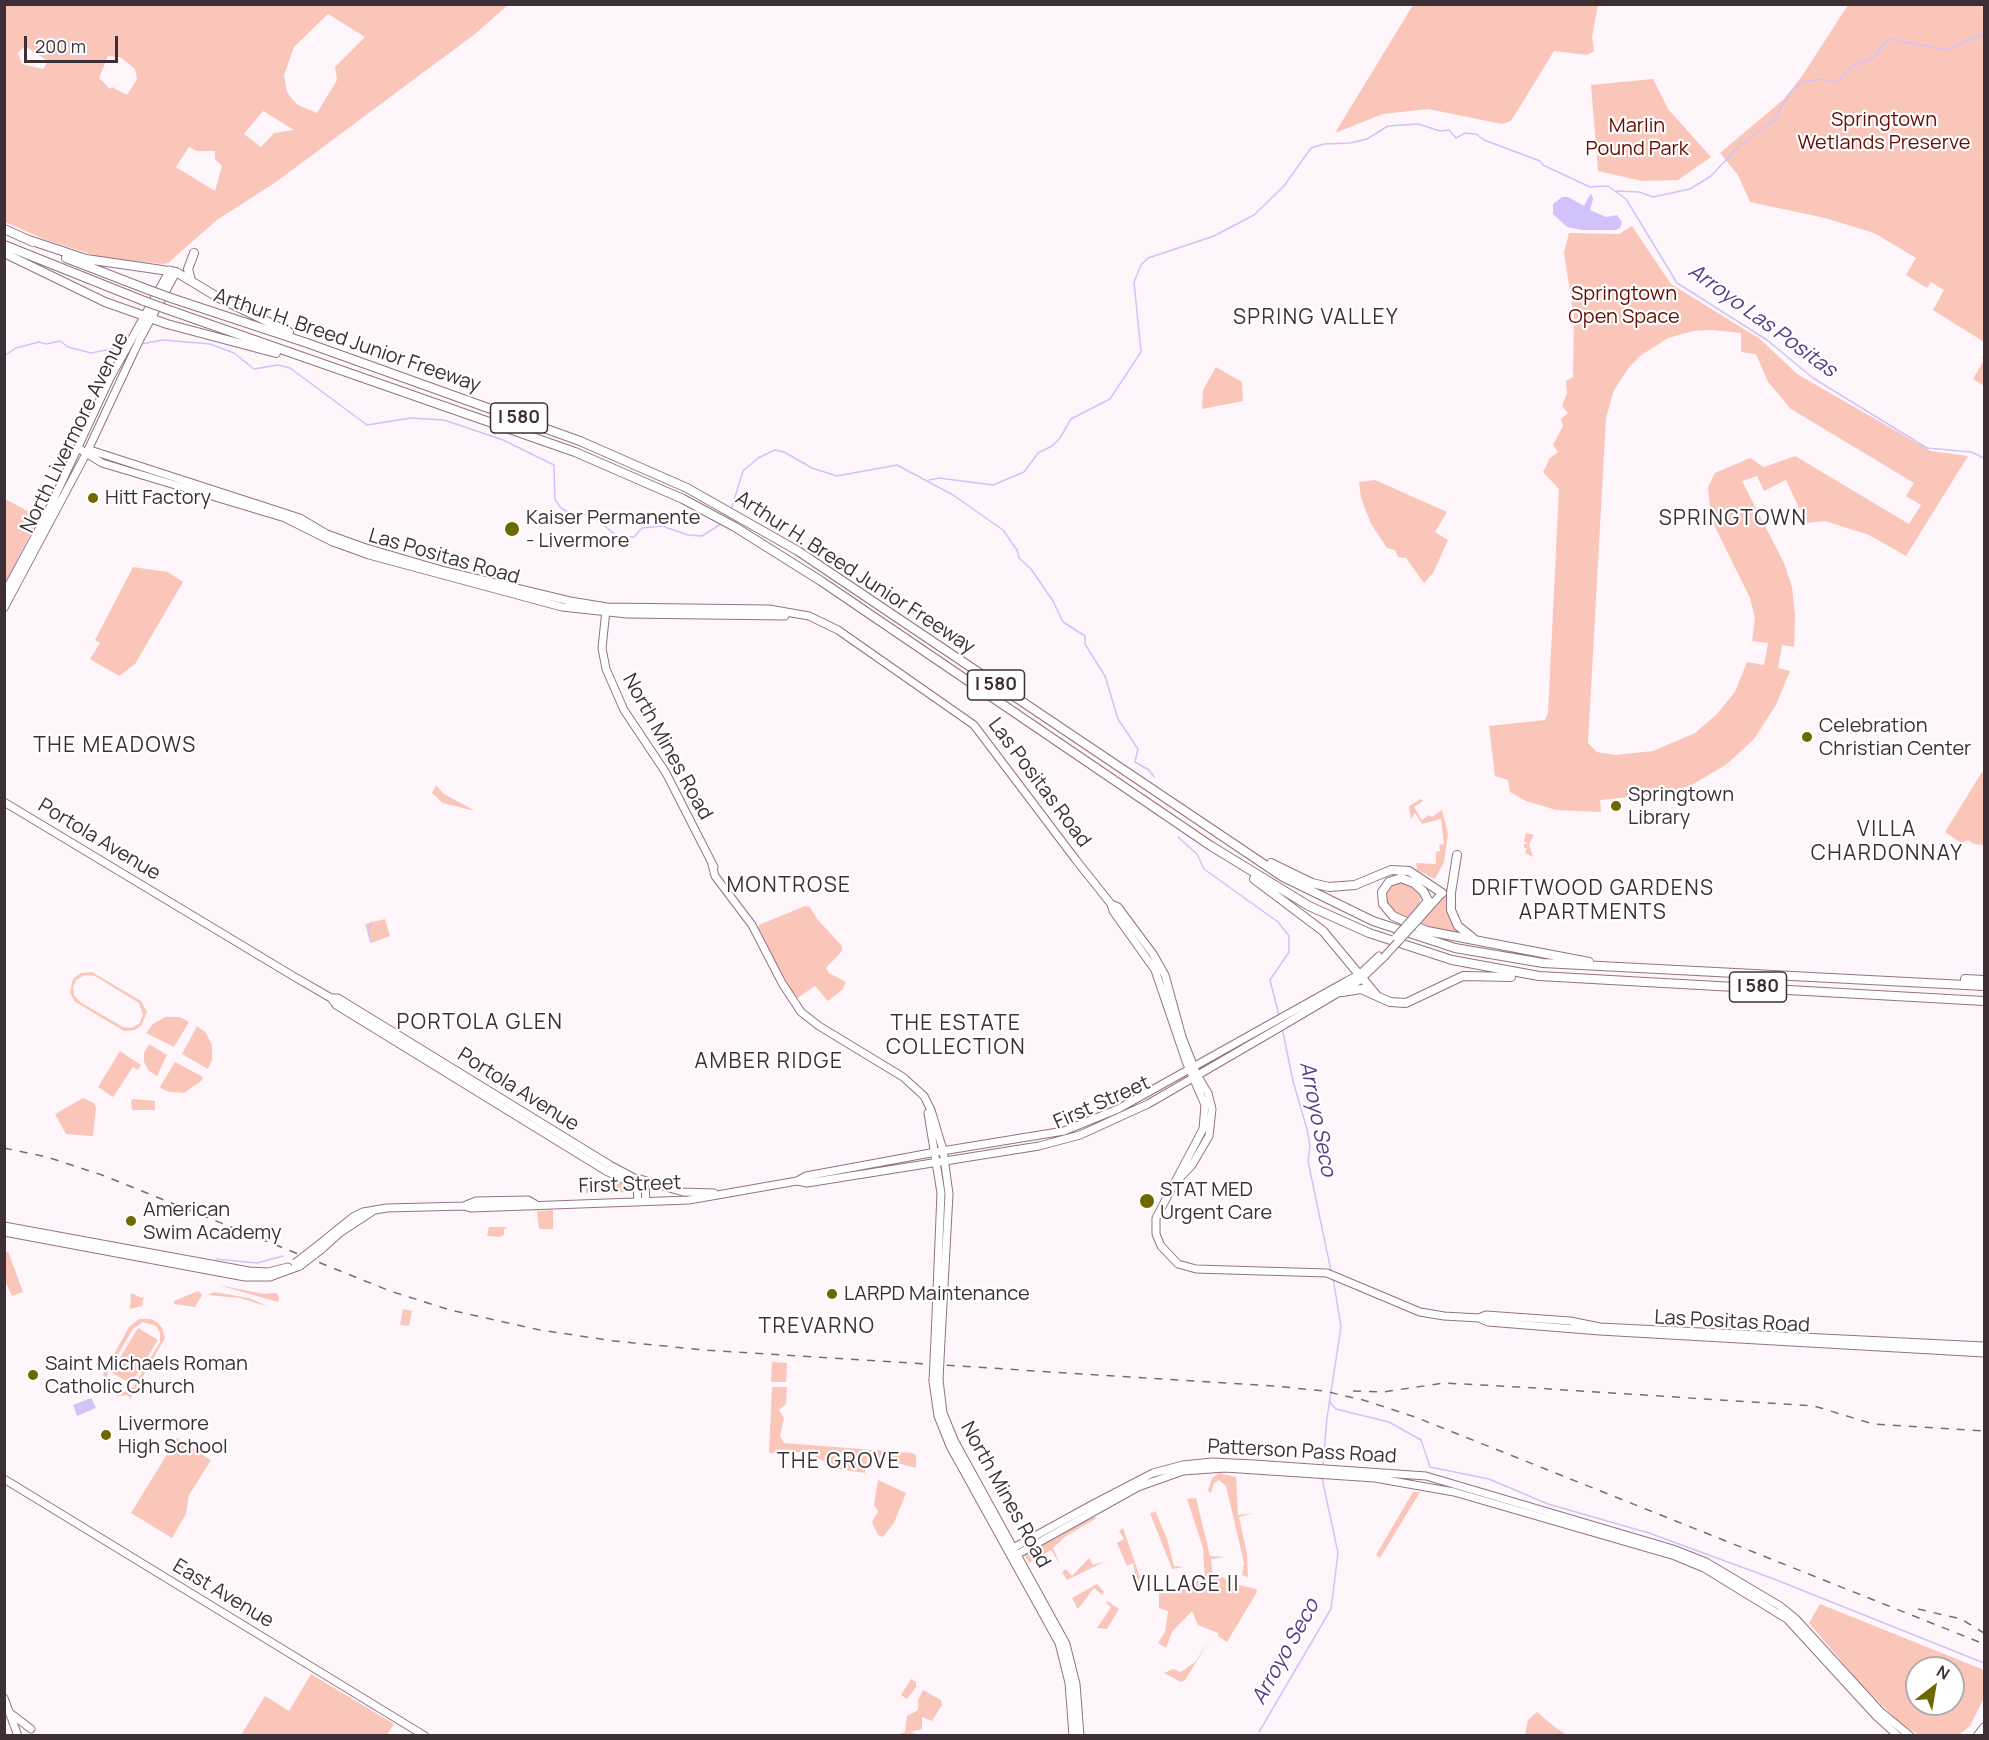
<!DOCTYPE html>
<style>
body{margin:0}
#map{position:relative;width:1989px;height:1740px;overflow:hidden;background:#fef6fa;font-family:Manrope,sans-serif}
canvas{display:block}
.frame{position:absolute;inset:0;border:6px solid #3c2f36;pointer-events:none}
.north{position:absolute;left:1905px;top:1656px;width:60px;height:60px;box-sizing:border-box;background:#fff;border:2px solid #b1acaf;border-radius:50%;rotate:31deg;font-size:16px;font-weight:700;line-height:24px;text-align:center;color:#3c2f36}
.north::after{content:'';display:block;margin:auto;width:21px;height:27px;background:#6e6801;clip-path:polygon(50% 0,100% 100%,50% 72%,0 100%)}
.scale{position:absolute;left:24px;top:36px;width:94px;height:27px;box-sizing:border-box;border:3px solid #3c2f36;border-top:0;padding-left:8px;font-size:18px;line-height:21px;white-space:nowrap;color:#3c2f36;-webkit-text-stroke:4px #fff;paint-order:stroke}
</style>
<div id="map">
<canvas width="1989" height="1740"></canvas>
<div class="frame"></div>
<div class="north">N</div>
<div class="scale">200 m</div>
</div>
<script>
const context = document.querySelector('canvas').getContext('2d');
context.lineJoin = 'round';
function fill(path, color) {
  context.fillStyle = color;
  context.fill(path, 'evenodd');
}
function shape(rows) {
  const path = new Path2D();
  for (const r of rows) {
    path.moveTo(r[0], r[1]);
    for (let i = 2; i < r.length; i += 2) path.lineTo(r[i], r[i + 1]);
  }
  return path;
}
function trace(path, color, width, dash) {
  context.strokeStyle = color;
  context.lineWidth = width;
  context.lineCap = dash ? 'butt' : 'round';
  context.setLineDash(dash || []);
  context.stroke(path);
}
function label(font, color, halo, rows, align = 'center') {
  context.font = font + ' Manrope,sans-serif';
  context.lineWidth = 4.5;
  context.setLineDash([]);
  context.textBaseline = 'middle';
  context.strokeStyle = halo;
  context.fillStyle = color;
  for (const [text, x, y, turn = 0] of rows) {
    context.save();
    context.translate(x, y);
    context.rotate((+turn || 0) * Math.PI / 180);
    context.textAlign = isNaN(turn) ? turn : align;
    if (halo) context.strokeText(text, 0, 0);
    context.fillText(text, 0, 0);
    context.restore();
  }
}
const green = shape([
 [5,5,508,5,475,34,276,182,217,220,168,263,163,264,103,258,46,240,5,222],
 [328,14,365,37,335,67,337,80,317,113,298,105,292,99,287,92,284,75,294,47],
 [25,46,48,61,43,69,22,64,18,53],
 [108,56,120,57,135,69,137,79,127,95,112,87,110,89,99,78],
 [263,111,294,130,274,133,261,147,244,134],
 [189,147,197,151,215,151,215,159,222,166,215,191,176,167],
 [1413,5,1598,5,1592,37,1594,51,1587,55,1554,51,1511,121,1502,124,1428,109,1383,114,1335,133],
 [1848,5,1984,5,1984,342,1933,310,1944,290,1931,282,1927,288,1906,275,1916,258,1874,233,1825,218,1750,202,1738,175,1720,153,1784,99,1802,76],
 [1653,79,1668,109,1711,157,1678,180,1642,181,1598,171,1591,85],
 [1632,226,1671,284,1760,339,1797,374,1931,451,1968,456,1906,556,1869,535,1825,521,1806,523,1786,480,1764,491,1757,476,1742,481,1784,563,1792,587,1795,615,1794,647,1782,645,1778,668,1790,671,1776,705,1754,739,1727,764,1690,786,1661,794,1600,800,1601,812,1556,810,1526,801,1510,792,1508,780,1495,776,1489,726,1545,720,1548,713,1559,489,1543,472,1550,458,1558,452,1553,445,1563,426,1561,419,1568,413,1562,406,1567,393,1566,381,1573,377,1574,318,1564,253,1569,233,1619,234],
 [1712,330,1741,333,1741,352,1756,354,1768,382,1791,409,1914,483,1906,496,1921,505,1909,524,1795,456,1764,467,1750,458,1715,473,1708,487,1711,519,1750,598,1755,618,1752,641,1768,643,1764,665,1747,662,1735,692,1716,715,1695,733,1653,751,1615,755,1597,752,1588,743,1606,418,1614,390,1630,366,1640,356,1668,338,1693,331],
 [1984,353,1984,386,1973,379,1984,360,1982,358],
 [1216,367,1242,382,1243,401,1202,409,1203,390],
 [1375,480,1447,512,1435,532,1448,540,1433,573,1424,583,1406,558,1398,557,1395,550,1387,548,1371,524,1361,498,1359,482],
 [5,499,39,517,6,581,4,581],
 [133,567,168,572,183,582,135,664,119,676,90,659,100,643,95,640],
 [1982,772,1984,774,1984,845,1974,844,1968,840,1961,843,1945,832],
 [436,785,444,794,475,811,443,803,432,793],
 [1421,799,1423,801,1414,807,1422,820,1429,815,1432,817,1442,810,1448,834,1444,862,1435,879,1417,870,1416,863,1436,864,1436,852,1440,851,1439,845,1444,844,1441,819,1422,824,1415,813,1411,819,1409,806],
 [1526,833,1534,835,1529,844,1533,857,1525,853,1527,848,1524,848,1524,844,1528,844,1524,841],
 [1403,880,1422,894,1419,905,1405,921,1385,905,1384,890,1387,885],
 [1451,881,1446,901,1451,917,1474,939,1417,926,1439,901],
 [805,906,810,907,817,919,842,946,842,951,826,968,829,973,846,982,842,990,828,1001,815,986,796,999,758,931,759,925],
 [385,919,390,936,371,943,365,924],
 [92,972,141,1001,147,1012,141,1026,135,1030,124,1031,74,1001,70,992,73,979,81,973],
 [85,975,95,976,139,1003,143,1015,139,1024,131,1028,123,1027,80,1002,74,995,73,987,76,980],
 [165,1017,180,1017,189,1022,174,1047,146,1033,153,1024],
 [197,1026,206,1033,212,1045,212,1060,208,1069,182,1054],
 [149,1044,167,1055,157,1076,149,1071,144,1062,144,1053],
 [120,1051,141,1065,138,1070,133,1067,113,1097,98,1087],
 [175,1062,203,1077,201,1081,184,1093,170,1092,162,1089,160,1087],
 [83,1098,94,1103,96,1108,93,1136,66,1134,55,1114],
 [133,1099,155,1101,155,1110,132,1110,131,1101],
 [592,1180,608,1191,615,1191,618,1182,630,1188,628,1192,586,1193,586,1183,590,1185,594,1183],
 [553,1210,553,1229,539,1229,537,1211],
 [489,1227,506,1227,507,1229,504,1229,504,1235,500,1237,487,1236],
 [8,1251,23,1292,12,1296,5,1281,5,1253],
 [218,1285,264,1294,276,1293,279,1297,278,1302],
 [198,1291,202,1295,195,1307,174,1304,174,1301],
 [214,1292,249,1298,269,1307,240,1298,208,1295],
 [131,1293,142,1298,144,1296,142,1306,130,1309],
 [403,1309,412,1311,409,1326,400,1325],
 [139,1319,150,1319,157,1322,162,1328,165,1338,130,1399,128,1395,117,1396,108,1391,103,1374,129,1327],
 [143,1322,156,1326,160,1333,160,1342,133,1387,125,1392,116,1391,107,1382,108,1371,133,1329],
 [138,1328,158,1340,131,1384,111,1372],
 [772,1362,787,1363,786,1382,771,1382],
 [772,1387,787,1387,786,1404,779,1410,784,1418,780,1436,784,1443,912,1453,916,1455,916,1468,868,1455,865,1473,837,1469,808,1452,769,1453],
 [177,1438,211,1460,189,1495,186,1514,172,1538,131,1513],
 [1219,1473,1236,1477,1238,1515,1254,1513,1239,1517,1247,1554,1248,1577,1242,1575,1244,1563,1226,1486,1219,1480,1214,1483,1211,1493,1208,1491,1212,1478],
 [878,1480,906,1493,894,1523,883,1537,878,1535,872,1522,878,1511,874,1505],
 [1413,1492,1420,1492,1380,1558,1376,1555],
 [1196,1498,1210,1556,1224,1557,1211,1559,1213,1577,1223,1577,1230,1583,1256,1589,1257,1592,1227,1642,1218,1636,1218,1633,1198,1625,1192,1611,1172,1632,1166,1648,1158,1643,1165,1632,1168,1611,1159,1608,1159,1589,1180,1590,1192,1581,1205,1581,1203,1548,1187,1499],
 [1154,1508,1167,1539,1174,1566,1184,1567,1172,1569,1150,1513,1155,1512],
 [1092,1516,1097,1518,1066,1536,1053,1548,1060,1564,1051,1550,1029,1563,1025,1556,1027,1553],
 [1123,1528,1141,1580,1139,1594,1133,1563,1127,1566,1117,1543,1124,1539,1119,1531],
 [1089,1558,1093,1565,1106,1561,1067,1580,1062,1572,1066,1569,1072,1576],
 [1097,1584,1104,1592,1102,1595,1094,1588,1078,1609,1072,1598],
 [1107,1601,1119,1609,1107,1629,1097,1628,1111,1607,1106,1603],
 [1820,1604,1984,1670,1984,1698,1970,1726,1959,1735,1919,1735,1901,1724,1858,1681,1809,1623],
 [1917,1668,1953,1668,1953,1704,1917,1704],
 [1211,1638,1185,1680,1181,1682,1164,1673,1173,1669,1181,1672,1195,1662],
 [311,1674,394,1724,387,1735,241,1735,265,1696,289,1711],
 [911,1679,916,1682,916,1687,907,1699,901,1695],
 [923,1690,941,1700,942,1705,932,1721,922,1717,922,1729,910,1732,920,1735,897,1735,905,1732,907,1716,918,1710,918,1700],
 [1537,1712,1556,1728,1567,1735,1525,1735,1528,1720]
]);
const water = shape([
 [1591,193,1593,199,1590,210,1606,217,1617,215,1622,222,1620,228,1616,230,1582,230,1567,227,1553,214,1553,204,1562,197,1568,197,1584,206],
 [91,1398,96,1408,77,1416,73,1405]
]);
const stream = shape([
 [1617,191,1639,192,1653,197,1690,189,1711,176,1739,146,1774,120,1787,97,1801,82,1823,79,1836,83,1851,67,1875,56,1888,39,1946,50,1984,34],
 [141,344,163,340,210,344,234,353,254,369,278,365,290,368,367,425,411,418,444,420,503,440,554,465,555,500,561,508,572,514,591,515,617,536,634,537,642,528,662,526,688,535,702,536,721,524],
 [4,356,16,348,39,342,46,344,60,341,68,347,91,353,125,346],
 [929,480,939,478,993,485,1024,472,1038,453,1052,446,1060,438,1071,419,1110,399,1141,352,1134,282,1141,265,1148,258,1214,236,1254,215,1284,186,1311,148,1324,144,1350,143,1367,139,1388,126,1418,124,1440,131,1449,130,1456,138,1465,133,1476,134,1484,140,1540,161,1543,165,1590,187,1608,186,1626,199,1677,283,1767,340,1813,378,1927,448,1971,452,1984,458],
 [731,510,743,471,758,458,775,450,784,452,812,468,837,476,897,465,953,495,1003,530,1017,550,1019,558,1031,569,1053,601,1063,622,1085,636,1085,644,1105,676,1118,719,1138,749,1135,762,1149,770,1154,777],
 [1178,837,1197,854,1204,869,1278,922,1289,936,1289,952,1270,980,1279,1015],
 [371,942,368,932,372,922],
 [1282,1028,1293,1081,1307,1129,1310,1146,1308,1161,1331,1271],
 [216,1259,257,1263,283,1256],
 [1329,1401,1336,1409,1389,1422,1421,1440,1430,1467,1489,1479,1548,1504,1649,1533,1774,1579,1984,1663],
 [1323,1464,1327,1418,1341,1327,1333,1278],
 [1259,1732,1331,1609,1338,1553,1322,1478]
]);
const major = shape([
 [78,448,102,463,285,518,333,542,369,555,562,607,627,614,785,616],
 [87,452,93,451,300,518,327,534,363,547,445,571,570,601,607,607,769,609,809,616,838,630,974,725,1076,860,1111,904,1118,907,1153,954,1165,975,1182,1037,1197,1075,1208,1093,1212,1109,1209,1136,1192,1165,1175,1183],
 [4,594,45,518,110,378,170,270],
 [4,608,87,452,140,339,176,272],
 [606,610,602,648,606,669,624,710,666,773,714,867],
 [4,802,293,976,331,998,338,998,610,1165,638,1180,645,1187,646,1200],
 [712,864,715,876,752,925,782,983,801,1012,819,1026,903,1077,924,1096,931,1110,943,1150,949,1194,941,1340],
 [1111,904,1113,911,1155,970,1186,1061,1205,1105,1203,1129,1156,1218,1156,1234,1161,1246,1178,1264,1196,1269,1327,1273,1420,1312,1444,1316,1479,1318,1486,1315,1570,1321,1600,1327,1984,1346],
 [1412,919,1428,900],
 [1418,920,1442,893],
 [331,998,336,1005,606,1171,633,1184,637,1188,638,1201],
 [928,1113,941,1193,935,1339],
 [640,1179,683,1192,714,1193],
 [797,1181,807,1183,1039,1146,1080,1135,1148,1104,1277,1029,1360,980,1384,957],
 [464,1206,476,1201,528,1200,535,1204],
 [4,1226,249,1271,268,1272,288,1267],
 [4,1232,245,1277,270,1277,300,1266],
 [317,1246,353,1217,363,1212,387,1208,464,1206,471,1208,689,1200,797,1181,806,1176,936,1152,1064,1131,1118,1109,1347,981,1359,975,1379,956],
 [322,1249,341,1232,373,1211],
 [1479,1318,1488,1322,1600,1331,1984,1353],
 [939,1380,943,1413,955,1442,1066,1644,1076,1684,1080,1736],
 [933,1381,938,1416,950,1446,1059,1643,1069,1683,1073,1736],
 [4,1479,425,1736],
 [1011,1555,1015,1547,1097,1502,1153,1473,1183,1465,1212,1462,1254,1464,1426,1476,1673,1549,1706,1562,1780,1606,1796,1619,1881,1712,1910,1736],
 [1011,1555,1018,1554,1138,1487,1183,1471,1225,1468,1375,1478,1454,1492,1675,1556,1704,1568,1787,1619,1876,1716,1898,1736],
 [4,1698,18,1736],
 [10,1713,31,1729],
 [1977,1736,1984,1727]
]);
const highway = shape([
 [4,229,33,242],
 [29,240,86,259,176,272,219,298,289,332],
 [4,245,144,301],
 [4,253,105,302,167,324,276,353],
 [66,258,149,290],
 [191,280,188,269,194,253],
 [171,298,307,343,580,441,687,488,798,551,1283,877,1373,921,1455,948,1543,963,1984,986],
 [166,309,575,452,683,499,735,527,821,581,1211,846,1309,906,1369,933,1452,960,1539,976,1984,1001],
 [1457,855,1451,893,1451,910,1458,926,1473,938],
 [1271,863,1312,883,1329,887,1355,885,1391,870,1409,871,1442,893],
 [1254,879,1323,931,1377,996],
 [1428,900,1423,891,1414,883,1401,878,1389,882,1382,892,1383,904,1393,916,1427,931,1589,962],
 [1965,979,1984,980],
 [1342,992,1361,989,1390,1002,1406,1003,1463,976,1511,977]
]);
const rail = shape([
 [4,1148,47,1157,102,1175,390,1291,450,1310,540,1330,614,1341,704,1350,1274,1386,1324,1391,1363,1400,1415,1417,1984,1644],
 [1353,1391,1383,1392,1444,1383,1519,1387,1814,1406,1873,1424,1984,1431],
 [1918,1609,1961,1619,1984,1633]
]);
const majorBridge = shape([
 [1396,937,1412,919],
 [1384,957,1418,920],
 [295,1263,317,1246],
 [300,1266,322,1249],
 [939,1380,941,1340],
 [933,1381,935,1339]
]);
const highwayBridge = shape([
 [149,290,171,298],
 [144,301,166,309]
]);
const markers = [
 [93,498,6,"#6e6801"],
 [512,529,8,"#6e6801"],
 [1807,737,6,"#6e6801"],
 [1616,806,6,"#6e6801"],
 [1147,1201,8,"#6e6801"],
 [131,1221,6,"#6e6801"],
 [832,1294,6,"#6e6801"],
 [33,1375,6,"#6e6801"],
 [106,1435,6,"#6e6801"]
];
const shields = [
 [519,418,57],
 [996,685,57],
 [1758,987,57]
];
const shieldNames = [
 ["I 580",519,418],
 ["I 580",996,685],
 ["I 580",1758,987]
];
const parkNames = [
 ["Springtown",1884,120],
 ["Wetlands Preserve",1884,143],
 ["Marlin",1637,126],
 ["Pound Park",1637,149],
 ["Springtown",1624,294],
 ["Open Space",1624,317]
];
const streetNames = [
 ["Arthur H. Breed Junior Freeway",347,341,19],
 ["North Livermore Avenue",75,433,-64],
 ["Las Positas Road",444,557,16],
 ["Arthur H. Breed Junior Freeway",855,573,33],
 ["North Mines Road",667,747,61],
 ["Las Positas Road",1039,783,53],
 ["Portola Avenue",99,840,31],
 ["Portola Avenue",518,1090,32],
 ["First Street",1102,1103,-24],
 ["First Street",630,1185,-2],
 ["Las Positas Road",1732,1322,3],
 ["Patterson Pass Road",1302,1452,3],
 ["North Mines Road",1005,1495,61],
 ["East Avenue",223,1594,31]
];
const poiNames = [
 ["Hitt Factory",105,498],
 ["Kaiser Permanente",526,518],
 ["- Livermore",526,541],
 ["Celebration",1819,726],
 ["Christian Center",1819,749],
 ["Springtown",1628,795],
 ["Library",1628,818],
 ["STAT MED",1160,1190],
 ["Urgent Care",1160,1213],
 ["American",143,1210],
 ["Swim Academy",143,1233],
 ["LARPD Maintenance",844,1294],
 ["Saint Michaels Roman",45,1364],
 ["Catholic Church",45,1387],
 ["Livermore",118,1424],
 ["High School",118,1447]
];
const neighbourhoodNames = [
 ["SPRING VALLEY",1316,318],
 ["SPRINGTOWN",1733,519],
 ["THE MEADOWS",115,746],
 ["VILLA",1887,830],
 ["CHARDONNAY",1887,854],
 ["MONTROSE",789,886],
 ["DRIFTWOOD GARDENS",1593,889],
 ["APARTMENTS",1593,913],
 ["PORTOLA GLEN",480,1023],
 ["THE ESTATE",956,1024],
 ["COLLECTION",956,1048],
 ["AMBER RIDGE",769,1062],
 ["TREVARNO",817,1327],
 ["THE GROVE",839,1462],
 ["VILLAGE II",1186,1585]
];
const waterNames = [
 ["Arroyo Las Positas",1762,321,36],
 ["Arroyo Seco",1317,1119,79],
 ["Arroyo Seco",1286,1652,-61]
];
fill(green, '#fbc6ba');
fill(water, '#d1c3f9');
trace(stream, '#d1c3f9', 1.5);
trace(major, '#927384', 9);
trace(highway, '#927384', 10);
trace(major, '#fff', 7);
trace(highway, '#fff', 8);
trace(rail, '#786d73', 1.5, [8, 8]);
trace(majorBridge, '#927384', 9, []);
trace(highwayBridge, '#927384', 10, []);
trace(majorBridge, '#fff', 7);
trace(highwayBridge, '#fff', 8);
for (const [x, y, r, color] of markers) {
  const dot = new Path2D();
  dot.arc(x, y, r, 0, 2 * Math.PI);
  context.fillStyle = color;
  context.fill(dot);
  trace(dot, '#fff', 2);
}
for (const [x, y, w] of shields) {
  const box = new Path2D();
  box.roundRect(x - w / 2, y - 15, w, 30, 4.5);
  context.fillStyle = '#fff';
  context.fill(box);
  trace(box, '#3c2f36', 1.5);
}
label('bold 18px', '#3c2f36', null, shieldNames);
label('20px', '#670c00', '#fff', parkNames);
label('20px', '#3c2f36', '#fff', streetNames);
label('20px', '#3c2f36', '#fff', poiNames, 'left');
context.letterSpacing = '1.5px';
label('21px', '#3c2f36', '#fff', neighbourhoodNames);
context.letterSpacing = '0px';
label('italic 21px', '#563c8a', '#fff', waterNames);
</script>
